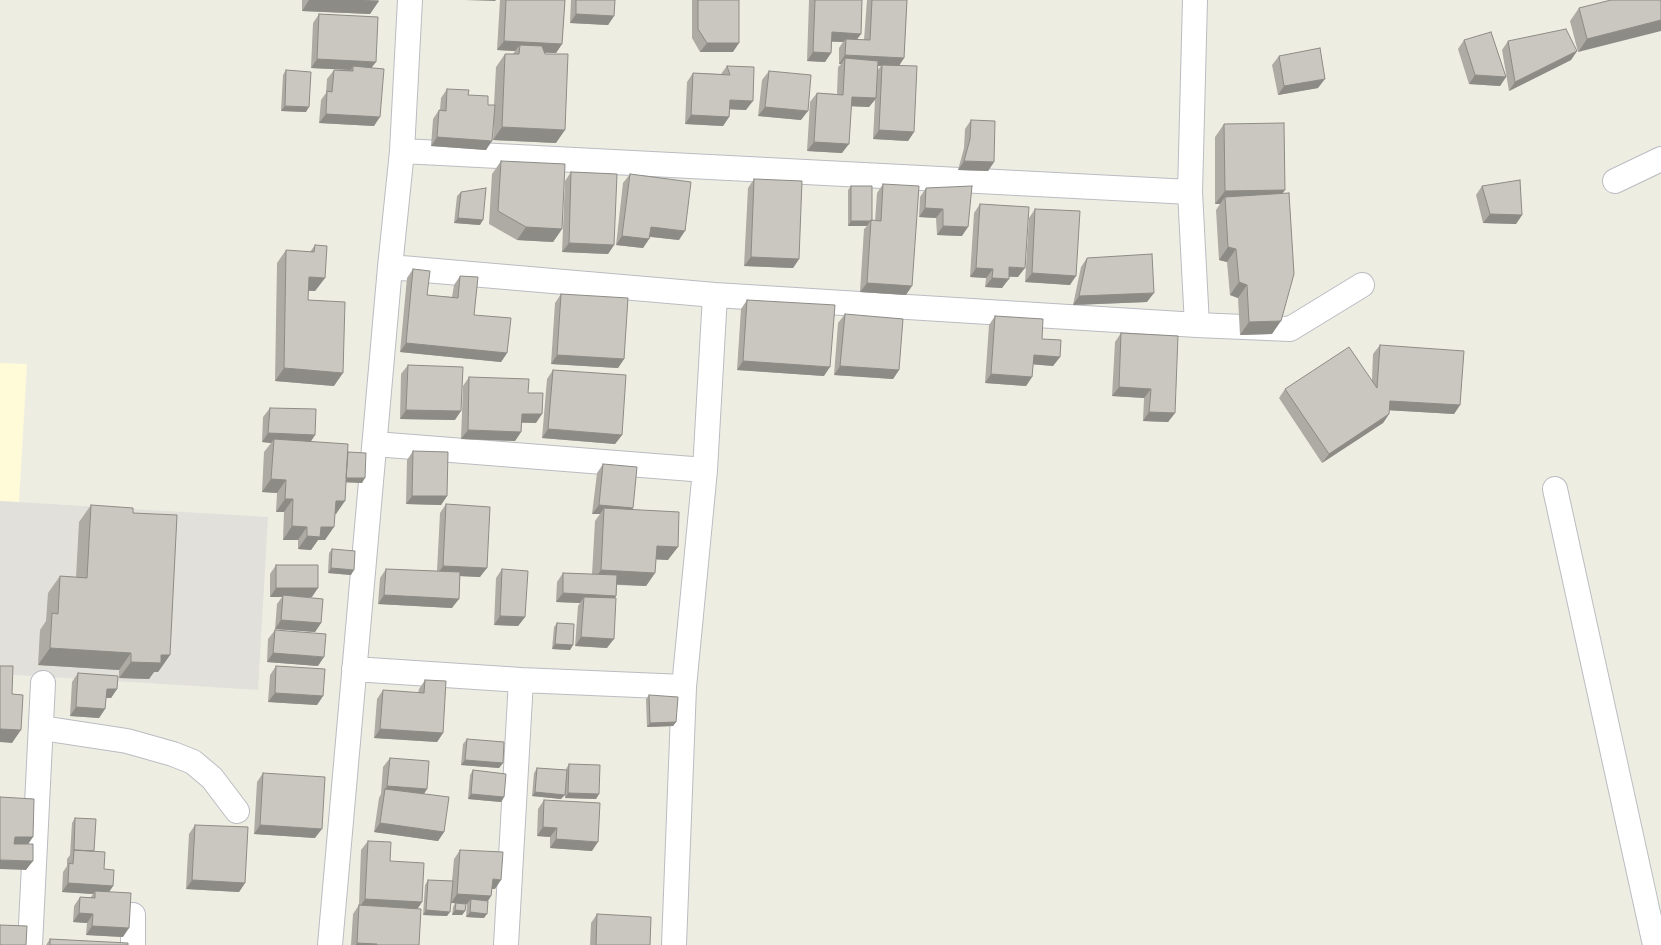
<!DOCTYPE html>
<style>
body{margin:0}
canvas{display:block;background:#eeede2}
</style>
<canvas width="1661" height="945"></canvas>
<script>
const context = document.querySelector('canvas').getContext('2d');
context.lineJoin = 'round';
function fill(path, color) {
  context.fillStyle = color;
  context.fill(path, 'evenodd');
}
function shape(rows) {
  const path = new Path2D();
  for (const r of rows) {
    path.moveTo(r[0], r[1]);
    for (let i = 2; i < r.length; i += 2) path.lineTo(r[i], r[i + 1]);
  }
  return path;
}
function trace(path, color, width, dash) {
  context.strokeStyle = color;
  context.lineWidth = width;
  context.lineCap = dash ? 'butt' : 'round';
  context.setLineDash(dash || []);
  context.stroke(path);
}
const commercial = shape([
 [0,363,27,364,19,502,0,501]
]);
const industrial = shape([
 [0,501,268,517,258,690,0,674]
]);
const street = shape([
 [1195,0,1190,192,1197,325],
 [402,151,1190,192],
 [1615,181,1661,159],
 [390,267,715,295,1197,325,1290,329,1362,285],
 [375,444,705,470],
 [1555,489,1655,945],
 [354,669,521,680,684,687],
 [42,728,127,741,173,754,193,762,212,778,237,811],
 [30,945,43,683],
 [133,945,133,915],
 [330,945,390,267,402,151,410,0],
 [506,945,521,680],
 [674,945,684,687,705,470,715,295]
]);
const wall = shape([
 [302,0,379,0,370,14,302,11],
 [500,0,565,0,562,44,556,53,544,53,556,143,493,140,494,119,486,150,431,146,433,119,439,110,440,110,441,98,447,89,468,95,488,105,494,105,496,67,505,54,513,54,515,51,497,50],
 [571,0,615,0,614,16,608,25,570,23],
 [692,0,739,0,733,52,700,52,692,38],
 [809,0,862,0,861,34,857,39,864,40,867,0,907,0,904,58,899,66,914,132,908,141,873,139,875,100,869,107,851,106,842,153,807,151,810,102,817,93,837,94,838,67,841,64,839,64,839,48,843,42,832,42,831,53,825,62,807,61],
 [878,66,881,66,877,71],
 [1661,0,1578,52,1570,21,1579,8],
 [319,14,372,68,374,126,319,123,321,100,326,93,327,79,334,70,351,70,311,68,313,23],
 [1464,40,1506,77,1500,86,1469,84,1458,49],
 [1508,41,1577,51,1571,60,1509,91,1502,50],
 [1279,56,1318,88,1278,95,1272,65],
 [727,66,746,110,730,109,729,117,723,126,685,124,687,82,693,73,721,74],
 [286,70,306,112,281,111,283,75],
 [769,71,801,120,758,116,762,80],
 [971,120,994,162,988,171,958,170,964,148,965,129],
 [1224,124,1282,194,1272,334,1240,335,1238,298,1230,295,1227,262,1219,260,1216,210,1220,204,1215,204,1215,137],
 [501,161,562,229,553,242,517,240,489,224,492,174],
 [571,172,614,245,608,254,562,252,565,181],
 [630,174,679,240,650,237,649,239,643,248,616,245,623,183],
 [754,179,799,259,793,268,744,266,748,188],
 [883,184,906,295,860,292,864,229,867,226,848,226,848,190,851,186,872,221,875,221,877,193],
 [1482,186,1522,215,1516,224,1483,223,1476,195],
 [926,188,962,236,937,235,936,218,919,217,920,197],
 [461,192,480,225,454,223,457,196],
 [980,204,1018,277,1009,277,1002,288,985,287,986,278,970,277,974,213],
 [1035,209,1070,285,1025,282,1029,218],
 [315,245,325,278,315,291,308,291,308,300,334,386,275,381,277,263,286,250,310,252],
 [1087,258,1147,302,1073,305,1081,267],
 [413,269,427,295,452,297,454,285,460,276,474,315,507,353,501,362,400,352,407,278],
 [561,294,624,359,618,368,551,364,555,303],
 [747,300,824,376,737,370,741,309],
 [845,314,899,370,893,379,834,375,838,323],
 [995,316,1042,339,1060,357,1053,366,1033,364,1032,377,1026,386,985,383,989,325],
 [1121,333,1175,413,1168,422,1143,421,1144,398,1112,396,1115,342],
 [1380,345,1460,405,1454,414,1389,410,1389,414,1383,423,1322,463,1279,398,1285,389,1372,380,1373,354],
 [408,365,455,420,400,419,401,374],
 [553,370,622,435,615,444,542,438,547,379],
 [469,377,536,423,522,423,521,432,515,441,461,439,463,386],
 [270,408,315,435,311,441,348,452,362,483,346,482,336,514,335,514,325,540,318,540,311,550,298,549,298,540,283,540,284,512,276,512,277,493,262,492,264,452,271,443,262,442,263,417],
 [413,451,447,496,441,505,406,504,407,460],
 [603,464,632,510,668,560,656,559,655,573,646,586,617,585,616,596,615,598,607,648,575,646,578,606,580,603,556,602,557,582,563,573,592,574,595,521,600,514,592,514,597,473],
 [446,504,480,577,460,576,452,608,378,604,380,578,386,569,437,571,440,513],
 [91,505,133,513,170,655,158,672,154,672,149,679,119,678,119,670,38,665,40,630,46,621,48,593,60,576,76,577,79,522],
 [332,549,351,575,328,573,329,553],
 [276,565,312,597,302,597,321,623,315,632,275,629,277,604,282,597,270,597,270,574],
 [502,569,525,617,518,626,494,625,496,578],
 [557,623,573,645,570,650,552,649,554,627],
 [275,630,318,666,267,662,268,639],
 [276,666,323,696,317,705,268,702,270,675],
 [78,673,117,689,111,698,106,698,105,709,99,718,70,716,72,682],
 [425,680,443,733,437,742,374,738,377,699,383,690,418,693,419,689],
 [649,695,676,722,673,726,647,727,646,699],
 [467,739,503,763,499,768,461,765,463,744],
 [390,758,427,789,424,794,444,832,438,841,374,832,379,798,381,794,383,767],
 [569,764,599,794,596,799,565,798,565,784,561,799,532,796,534,773,537,768,566,770,566,769],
 [473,770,504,797,501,802,468,799,470,775],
 [263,773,315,838,254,834,257,782],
 [544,800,592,851,550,848,550,837,537,836,538,809],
 [75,818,113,886,109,892,123,937,86,935,87,923,73,922,74,906,80,897,91,897,93,894,62,892,63,872,67,866,67,859,70,855,72,823],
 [195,825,245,883,239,892,186,889,189,834],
 [368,841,390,861,422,902,418,908,419,945,351,945,353,914,359,905,361,850],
 [460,850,495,889,492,889,491,896,488,901,484,918,466,917,467,904,466,904,465,911,462,915,452,915,453,907,455,903,451,903,447,916,423,915,425,885,428,880,452,881,454,859],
 [597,914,650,945,590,945,591,923],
 [50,939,128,945,46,945]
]);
const shadedWall = shape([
 [309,0,364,0,379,1,370,14,302,11],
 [465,0,496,0,495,1],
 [576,14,614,16,608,25,570,23],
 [1661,20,1661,31,1578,52,1587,39],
 [832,32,861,34,855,42,846,39,843,42,826,41],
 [504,41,562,44,556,53,519,51,520,45,515,51,497,50],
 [707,43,739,43,733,52,700,52],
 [1577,51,1571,60,1509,91,1515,82],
 [813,52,831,53,825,62,807,61],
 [845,55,904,58,898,67,882,65,881,66,844,64,845,58,841,64,839,64],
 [317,59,376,62,369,71,353,66,351,70,311,68],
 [1475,75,1506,77,1500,86,1469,84],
 [1325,79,1318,88,1278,95,1284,86],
 [852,97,876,98,869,107,845,106],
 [730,100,753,101,746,110,724,109],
 [285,106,309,107,306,112,281,111],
 [765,107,808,111,801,120,758,116],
 [326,114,380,117,374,126,319,123],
 [691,115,729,117,723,126,685,124],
 [502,127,565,130,556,143,493,140],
 [879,130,914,132,908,141,873,139],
 [437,137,492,141,486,150,431,146],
 [814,142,849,144,842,153,807,151],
 [964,161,994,162,988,171,958,170],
 [1285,190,1276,203,1225,197,1220,204,1215,204,1225,191],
 [925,208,943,209,936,218,919,217],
 [1490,214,1522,215,1516,224,1483,223],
 [458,218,483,220,480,225,454,223],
 [851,221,870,221,867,226,848,226],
 [943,226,968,227,962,236,937,235],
 [526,227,562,229,553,242,517,240],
 [651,227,685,231,679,240,644,236],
 [622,236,649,239,643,248,616,245],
 [569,243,614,245,608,254,562,252],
 [1228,247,1236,249,1227,262,1219,260],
 [751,257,799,259,793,268,744,266],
 [1009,267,1025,268,1018,277,1003,276],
 [976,268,993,269,986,278,970,277],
 [1032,273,1076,276,1070,285,1025,282],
 [309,277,325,278,315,291,300,290],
 [992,278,1009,279,1002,288,985,287],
 [1239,282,1247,285,1238,298,1230,295],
 [867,283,912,286,906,295,860,292],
 [1154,293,1147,302,1073,305,1079,296],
 [1281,321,1272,334,1240,335,1249,322],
 [406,343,507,353,501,362,400,352],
 [557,355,624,359,618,368,551,364],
 [1034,355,1060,357,1053,366,1028,364],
 [743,361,830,367,824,376,737,370],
 [840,366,899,370,893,379,834,375],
 [284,368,343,373,334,386,275,381],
 [991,374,1032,377,1026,386,985,383],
 [1119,387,1151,389,1144,398,1112,396],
 [1390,401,1460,405,1454,414,1384,410],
 [406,410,461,411,455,420,400,419],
 [1149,412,1175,413,1168,422,1143,421],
 [522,414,542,414,536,423,516,422],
 [1389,414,1383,423,1322,463,1329,454],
 [548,429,622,435,615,444,542,438],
 [468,430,521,432,515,441,461,439],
 [268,433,315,435,309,444,274,439,271,443,262,442],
 [341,477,365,478,362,483,338,482],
 [271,479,286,480,277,493,262,492],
 [412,496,447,496,441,505,406,504],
 [285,499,293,499,284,512,276,512],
 [336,501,345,501,336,514,327,514],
 [599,505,633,508,627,517,604,508,600,514,592,514],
 [292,526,307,527,298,540,283,540],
 [321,527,334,527,325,540,318,540,311,550,298,549,307,536],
 [657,546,678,547,668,560,647,559],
 [443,566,487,568,480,577,437,575],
 [331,568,354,570,351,575,328,573],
 [601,570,655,573,646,586,592,583],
 [276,588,318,588,312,597,283,597,283,595,282,597,270,597],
 [563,593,616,596,610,605,584,597,580,603,556,602],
 [384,595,459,599,452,608,378,604],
 [500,616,525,617,518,626,494,625],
 [281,620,321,623,315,632,275,629],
 [581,637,614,639,607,648,575,646],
 [555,644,573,645,570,650,552,649],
 [50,648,131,653,119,670,38,665],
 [273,653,324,657,318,666,267,662],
 [161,655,170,655,158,672,154,672,149,679,119,678,131,662],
 [107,689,117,689,111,698,100,698],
 [275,693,323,696,317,705,268,702],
 [76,707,105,709,99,718,70,716],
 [676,722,673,726,647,727,650,723],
 [0,729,21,730,12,743,0,742],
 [380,729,443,733,437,742,374,738],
 [465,760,503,763,499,768,461,765],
 [387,786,427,789,421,798,385,790],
 [535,792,565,795,561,799,532,796],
 [568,793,599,794,596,799,565,798],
 [471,794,504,797,501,802,468,799],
 [380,823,444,832,438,841,374,832],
 [260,825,322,829,315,838,254,834],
 [543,827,557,828,550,837,537,836],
 [15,837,33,837,27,846,8,846],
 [556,839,598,842,592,851,550,848],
 [0,860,33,861,26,870,0,869],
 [493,879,501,880,495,889,486,888],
 [192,880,245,883,239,892,186,889],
 [68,883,113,886,107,895,95,891,93,894,62,892],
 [457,894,491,896,485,905,471,899,467,904,451,903],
 [365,899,422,902,416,911,359,908],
 [426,910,450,912,447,916,423,915],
 [455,910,465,911,462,915,452,915],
 [470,912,487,914,484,918,466,917],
 [79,913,93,914,87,923,73,922],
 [92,926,129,928,123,937,86,935],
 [357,943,377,944,376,945,356,945]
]);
const building = shape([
 [506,0,565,0,562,44,504,41,506,0],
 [576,0,615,0,614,16,576,14,576,0],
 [698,0,739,0,739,43,707,43,698,29,698,0],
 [815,0,862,0,861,34,832,32,831,53,813,52,815,0],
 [872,0,907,0,904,58,845,55,846,39,870,40,872,0],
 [1611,0,1661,0,1661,20,1587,39,1579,8,1611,0],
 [319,14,378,17,376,62,317,59,319,14],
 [1566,29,1577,51,1515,82,1508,41,1566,29],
 [1491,32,1506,77,1475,75,1464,40,1491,32],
 [520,45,542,46,545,54,568,54,565,130,502,127,505,54,519,54,520,45],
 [1320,48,1325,79,1284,86,1279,56,1320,48],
 [845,58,878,61,876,98,852,97,849,144,814,142,817,93,843,95,845,58],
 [882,65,917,66,914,132,879,130,882,65],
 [353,66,384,69,380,117,326,114,327,91,332,92,334,70,353,71,353,66],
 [727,66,754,67,753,101,730,100,729,117,691,115,693,73,730,75,727,66],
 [286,70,311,72,309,107,285,106,286,70],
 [769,71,811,75,808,111,765,107,769,71],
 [447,89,469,90,468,95,488,96,488,105,495,105,492,141,437,137,439,110,446,111,447,89],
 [971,120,995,121,994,162,964,161,970,139,971,120],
 [1284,123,1285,190,1225,191,1224,124,1284,123],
 [501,161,565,164,562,229,526,227,498,211,501,161],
 [571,172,617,174,614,245,569,243,571,172],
 [630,174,691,182,685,231,651,227,649,239,622,236,630,174],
 [754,179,802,181,799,259,751,257,754,179],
 [1520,180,1522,215,1490,214,1482,186,1520,180],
 [883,184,919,186,912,286,867,283,871,220,881,221,883,184],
 [851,186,872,186,872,221,871,220,870,221,851,221,851,186],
 [972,186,968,227,943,226,943,209,925,208,926,188,972,186],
 [486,188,483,220,458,218,461,192,486,188],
 [1289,193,1294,274,1281,321,1249,322,1247,285,1239,282,1236,249,1228,247,1225,197,1289,193],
 [980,204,1029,207,1025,268,1009,267,1009,279,992,278,993,269,976,268,980,204],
 [1035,209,1080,211,1076,276,1032,273,1035,209],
 [315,245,327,246,325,278,309,277,308,300,345,302,343,373,284,368,286,250,314,252,315,245],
 [1152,254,1154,293,1079,296,1087,258,1152,254],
 [413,269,430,271,427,295,458,298,460,276,478,277,474,315,511,318,507,353,406,343,413,269],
 [561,294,628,298,624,359,557,355,561,294],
 [747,300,835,305,830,367,743,361,747,300],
 [845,314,903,319,899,370,840,366,845,314],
 [995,316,1043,319,1042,339,1061,340,1060,357,1034,355,1032,377,991,374,995,316],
 [1121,333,1178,336,1175,413,1149,412,1151,389,1119,387,1121,333],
 [1380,345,1464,351,1460,405,1390,401,1389,414,1329,454,1285,389,1349,347,1377,388,1380,345],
 [408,365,463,367,461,411,406,410,408,365],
 [553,370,626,375,622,435,548,429,553,370],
 [469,377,529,379,528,393,543,393,542,414,522,414,521,432,468,430,469,377],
 [270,408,316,409,315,435,268,433,270,408],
 [274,439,348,444,345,501,336,501,334,527,321,527,320,537,307,536,307,527,292,526,293,499,285,499,286,480,271,479,274,439],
 [413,451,448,452,447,496,412,496,413,451],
 [348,452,366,453,365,478,346,478,348,452],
 [603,464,637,467,633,508,599,505,603,464],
 [446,504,490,507,487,568,443,566,446,504],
 [91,505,133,508,133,513,177,515,170,655,161,655,161,663,131,662,131,653,50,648,52,613,58,614,60,576,87,578,91,505],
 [604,508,679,512,678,547,657,546,655,573,601,570,604,508],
 [332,549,355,551,354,570,331,568,332,549],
 [276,565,318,565,318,588,276,588,276,565],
 [386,569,460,572,459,599,384,595,386,569],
 [502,569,528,571,525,617,500,616,502,569],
 [563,573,617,575,616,596,563,593,563,573],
 [283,595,323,599,321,623,281,620,283,595],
 [584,597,616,598,614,639,581,637,584,597],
 [557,623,574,624,573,645,555,644,557,623],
 [275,630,326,634,324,657,273,653,275,630],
 [0,666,13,666,12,694,23,695,21,730,0,729,0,666],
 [276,666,325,669,323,696,275,693,276,666],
 [78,673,118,676,117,689,107,689,105,709,76,707,78,673],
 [425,680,446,681,443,733,380,729,383,690,424,693,425,680],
 [649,695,678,697,676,722,650,723,649,695],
 [467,739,504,742,503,763,465,760,467,739],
 [390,758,429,761,427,789,387,786,390,758],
 [569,764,600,765,599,794,568,793,569,764],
 [537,768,567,770,565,795,535,792,537,768],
 [473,770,506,774,504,797,471,794,473,770],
 [263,773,325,777,322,829,260,825,263,773],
 [385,789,449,797,444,832,380,823,385,789],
 [0,797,34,799,33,837,15,837,14,844,33,844,33,861,0,860,0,797],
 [544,800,600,803,598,842,556,839,557,828,543,827,544,800],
 [75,818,96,819,94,851,74,850,75,818],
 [195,825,248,827,245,883,192,880,195,825],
 [368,841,391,842,390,861,424,863,422,902,365,899,368,841],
 [74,850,105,852,104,869,114,870,113,886,68,883,69,863,73,864,74,850],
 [460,850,503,852,501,880,493,879,491,896,457,894,460,850],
 [428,880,453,881,450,912,426,910,428,880],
 [95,891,131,893,129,928,92,926,93,914,79,913,80,897,95,898,95,891],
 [471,899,488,901,487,914,470,912,471,899],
 [456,903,466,904,465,911,455,910,456,903],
 [359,905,421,909,419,945,377,945,377,944,357,943,359,905],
 [597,914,651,917,650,945,596,945,597,914],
 [0,925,27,926,26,945,0,945,0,925],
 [50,939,128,943,128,945,50,945,50,939]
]);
fill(commercial, '#fffad7');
fill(industrial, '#e2e0da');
trace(street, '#babcc2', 26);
trace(street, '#fff', 24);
fill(wall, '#adaba4');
fill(shadedWall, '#8d8b86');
fill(building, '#c9c7bf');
trace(building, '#8d8b86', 1);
</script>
